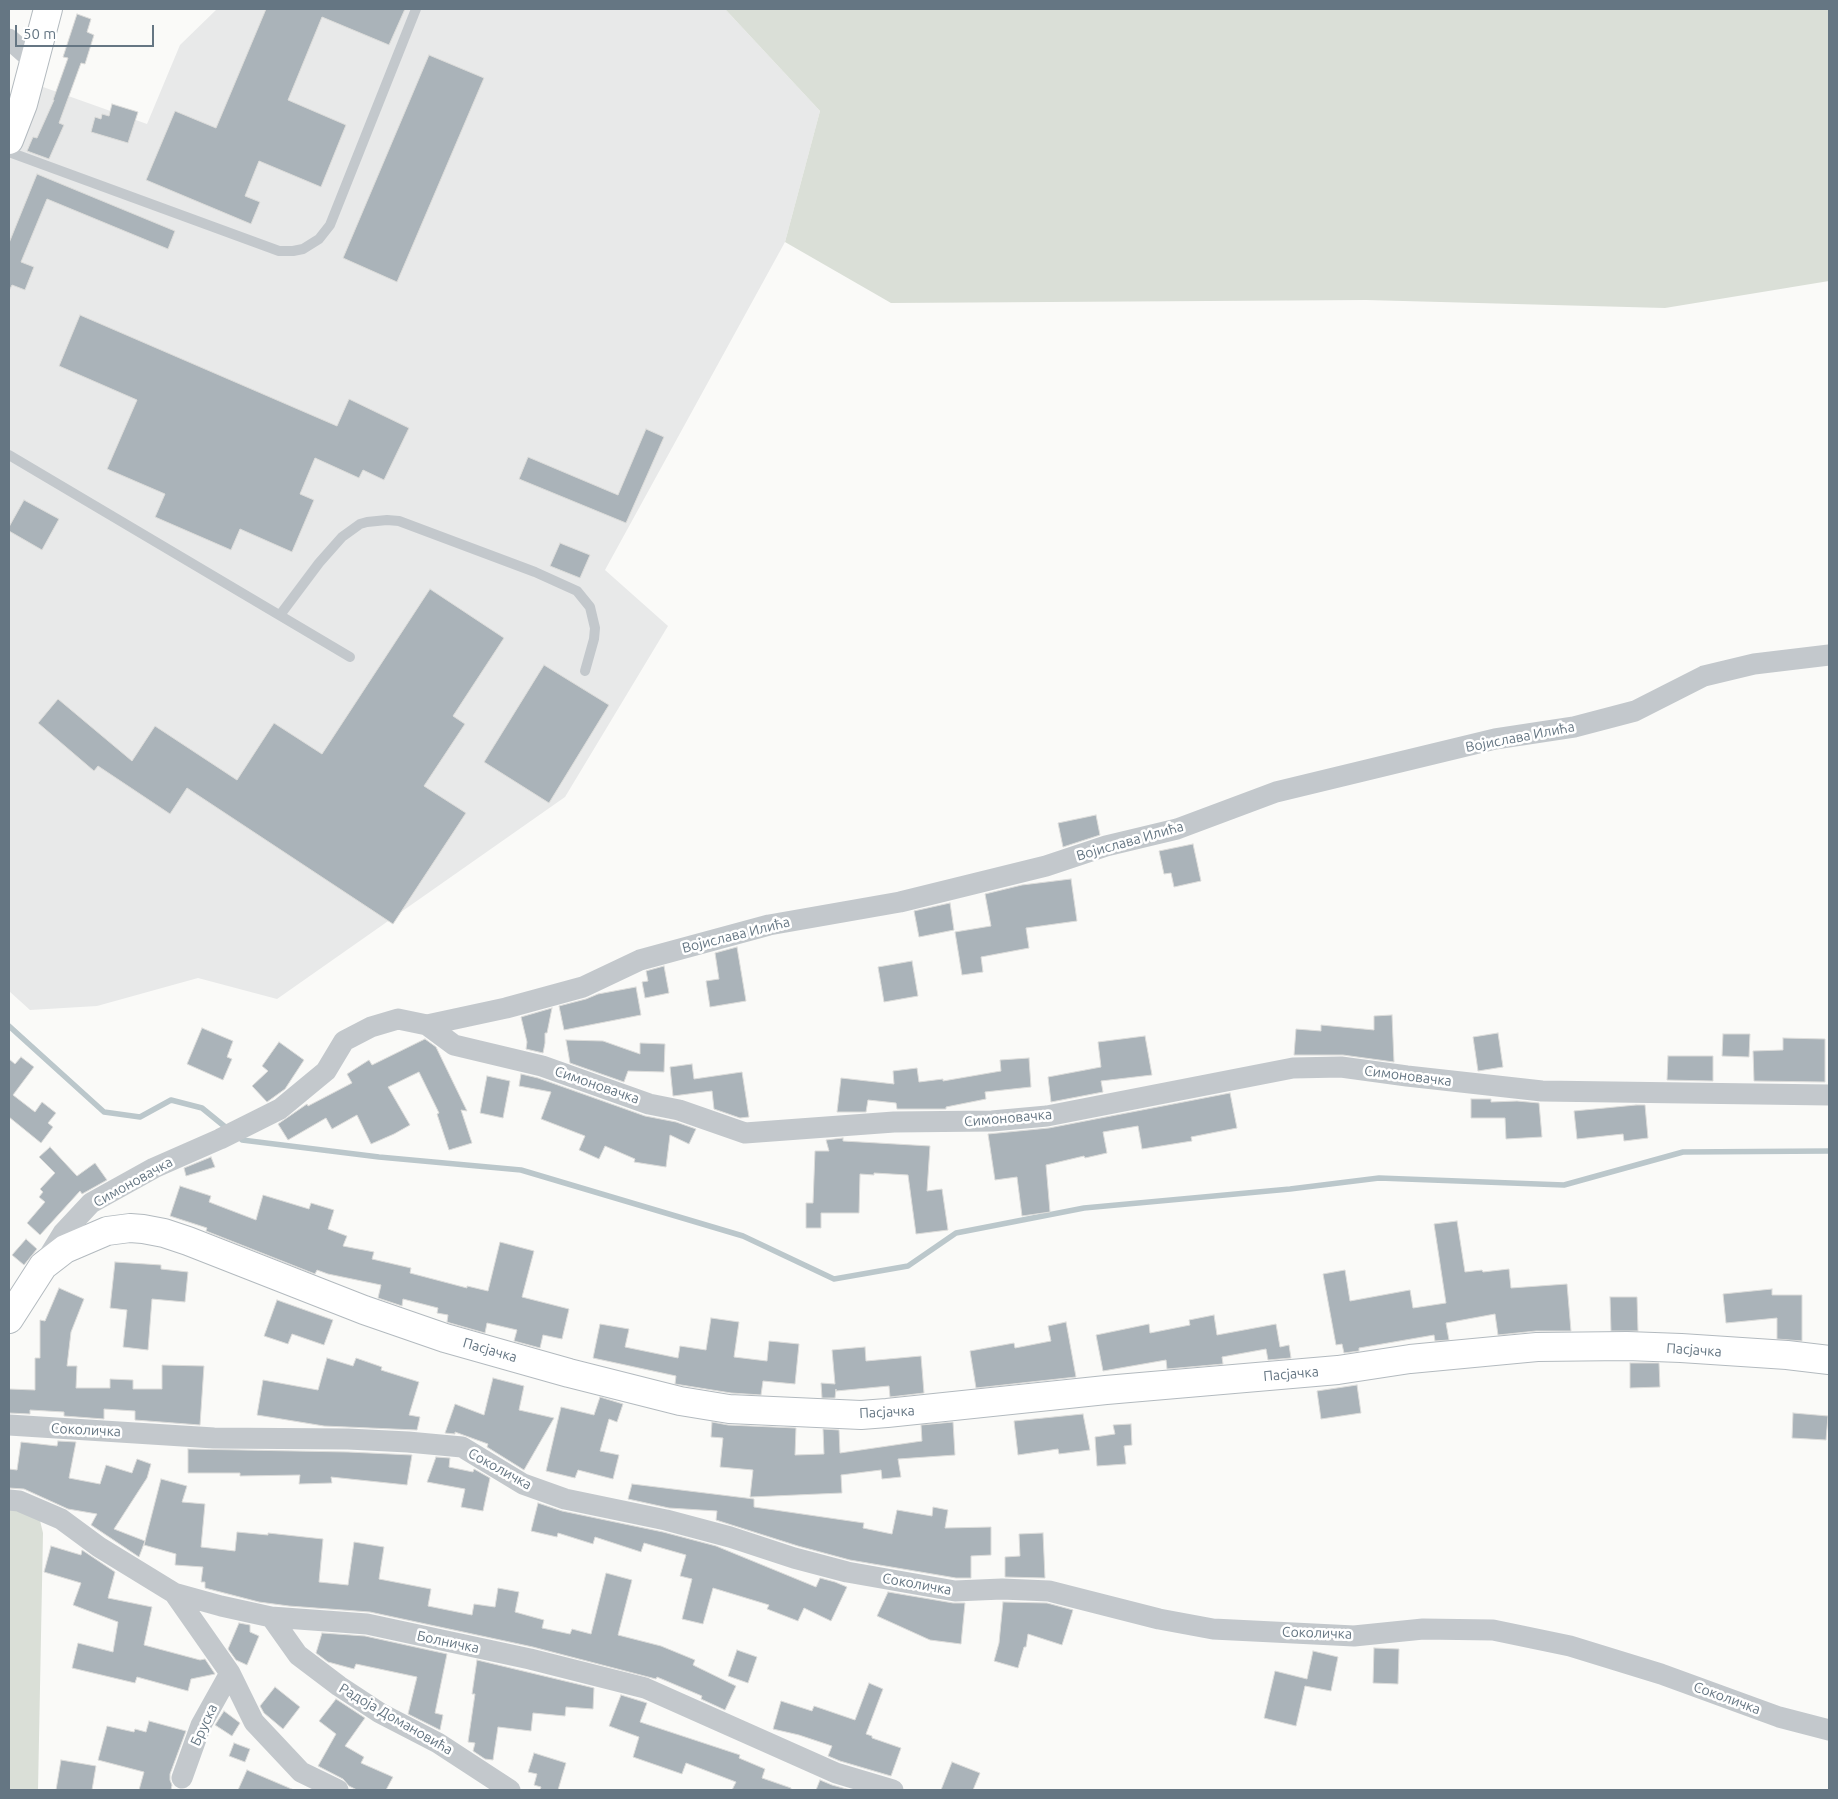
<!DOCTYPE html>
<meta charset="utf-8">
<style>
body{margin:0}
#map{position:relative;width:1838px;height:1799px;overflow:hidden;background:#fafaf8;font-family:Ubuntu,sans-serif}
canvas{display:block}
.frame{position:absolute;inset:0;border:10px solid #657683;pointer-events:none}
.scale{position:absolute;left:15px;top:25px;width:139px;height:22px;box-sizing:border-box;border:2px solid #657683;border-top:0;padding-left:6px;font-size:15px;line-height:18px;white-space:nowrap;color:#657683;-webkit-text-stroke:4px #fff;paint-order:stroke}
</style>
<div id="map">
<canvas width="1838" height="1799"></canvas>
<div class="frame"></div>
<div class="scale">50 m</div>
</div>
<script>
const context = document.querySelector('canvas').getContext('2d');
context.lineJoin = 'round';
function fill(path, color) {
  context.fillStyle = color;
  context.fill(path, 'evenodd');
}
function shape(rows) {
  const path = new Path2D();
  for (const r of rows) {
    path.moveTo(r[0], r[1]);
    for (let i = 2; i < r.length; i += 2) path.lineTo(r[i], r[i + 1]);
  }
  return path;
}
function trace(path, color, width, dash) {
  context.strokeStyle = color;
  context.lineWidth = width;
  context.lineCap = dash ? 'butt' : 'round';
  context.setLineDash(dash || []);
  context.stroke(path);
}
function label(font, color, halo, rows, align = 'center') {
  context.font = font + ' Ubuntu,sans-serif';
  context.lineWidth = 5;
  context.setLineDash([]);
  context.textBaseline = 'middle';
  context.strokeStyle = halo;
  context.fillStyle = color;
  for (const [text, x, y, turn = 0] of rows) {
    context.save();
    context.translate(x, y);
    context.rotate((+turn || 0) * Math.PI / 180);
    context.textAlign = isNaN(turn) ? turn : align;
    if (halo) context.strokeText(text, 0, 0);
    context.fillText(text, 0, 0);
    context.restore();
  }
}
const built = shape([
 [217,9,725,9,820,111,785,242,605,570,668,626,565,797,277,999,198,978,97,1006,30,1010,9,991,9,133,29,82,147,124,180,45]
]);
const green = shape([
 [725,9,1829,9,1829,281,1665,308,1366,300,891,303,785,242,820,111],
 [9,1500,37,1508,43,1533,38,1790,9,1790]
]);
const stream = shape([
 [9,1026,104,1112,140,1117,171,1100,202,1108,229,1130],
 [236,1135,242,1140,379,1157,521,1170,743,1236,834,1279,908,1266,956,1233,1084,1208,1290,1189,1379,1178,1564,1185,1683,1152,1829,1151]
]);
const building = shape([
 [266,9,405,9,389,45,322,17,288,100,346,125,321,187,259,161,245,196,260,202,251,224,146,180,175,111,216,128,266,9],
 [77,14,91,19,87,32,94,35,85,64,81,63,59,123,64,125,49,159,27,151,33,137,37,138,54,100,53,100,68,58,63,57,77,14],
 [429,55,484,78,397,282,343,258,429,55],
 [112,104,138,112,128,143,91,132,95,117,101,119,102,114,109,116,112,104],
 [37,174,175,231,168,249,47,199,21,262,34,267,25,290,12,285,9,291,9,243,37,174],
 [80,315,337,426,349,399,409,428,384,480,363,470,359,478,315,458,300,494,314,500,292,552,240,529,231,550,155,517,165,494,107,469,137,400,59,366,80,315],
 [646,429,664,437,626,523,519,479,528,457,618,495,646,429],
 [24,500,59,519,42,550,9,531,9,527,24,500],
 [560,543,590,555,580,578,550,566,560,543],
 [430,589,504,638,453,716,465,724,424,786,466,813,393,924,187,788,170,814,98,766,94,771,38,723,58,699,132,761,155,726,237,780,274,723,322,754,430,589],
 [544,665,609,705,549,803,484,762,544,665],
 [1096,815,1100,835,1063,847,1058,823,1096,815],
 [1193,844,1201,881,1174,887,1171,873,1164,874,1159,851,1193,844],
 [1071,879,1077,921,1026,928,1029,948,981,957,983,972,962,975,955,932,991,926,985,894,1022,885,1071,879],
 [950,903,954,930,919,937,914,911,950,903],
 [737,947,746,1001,710,1007,706,981,719,979,715,953,737,947],
 [912,961,918,996,884,1002,878,967,912,961],
 [664,966,669,993,645,998,642,982,648,981,646,971,664,966],
 [636,987,641,1015,564,1030,559,1006,586,999,598,994,636,987],
 [552,1008,547,1033,545,1033,545,1043,543,1053,526,1049,527,1042,521,1017,552,1008],
 [1392,1015,1394,1062,1343,1055,1294,1055,1296,1029,1321,1031,1321,1025,1374,1030,1374,1016,1392,1015],
 [202,1028,233,1041,227,1057,232,1059,223,1080,187,1064,202,1028],
 [1498,1033,1503,1067,1478,1071,1473,1037,1498,1033],
 [1723,1034,1750,1034,1749,1057,1722,1056,1723,1034],
 [1145,1036,1152,1075,1101,1081,1103,1092,1051,1102,1048,1077,1101,1067,1098,1042,1145,1036],
 [1783,1038,1825,1039,1825,1082,1754,1081,1753,1051,1783,1050,1783,1038],
 [425,1039,436,1047,467,1111,461,1110,472,1143,449,1150,437,1114,439,1113,419,1072,388,1087,410,1125,394,1134,371,1144,357,1115,332,1129,326,1118,288,1140,278,1124,307,1104,308,1106,352,1083,347,1074,369,1060,372,1065,425,1039],
 [566,1040,603,1041,640,1054,640,1043,665,1044,664,1072,628,1071,624,1082,570,1063,566,1040],
 [279,1042,304,1060,285,1089,267,1102,252,1086,268,1071,262,1066,279,1042],
 [1668,1056,1713,1056,1713,1081,1667,1080,1668,1056],
 [21,1057,34,1067,13,1095,35,1112,42,1102,56,1113,48,1123,53,1127,41,1143,9,1117,9,1059,15,1064,21,1057],
 [1029,1058,1031,1087,985,1092,986,1099,946,1107,946,1109,897,1109,896,1103,868,1100,866,1112,837,1112,841,1078,894,1084,893,1071,917,1068,919,1082,943,1079,943,1081,1001,1071,1000,1060,1029,1058],
 [692,1064,694,1079,742,1072,749,1117,740,1118,714,1109,712,1091,673,1096,670,1067,692,1064],
 [521,1074,538,1078,645,1116,676,1122,696,1129,689,1144,670,1135,666,1167,634,1162,635,1159,605,1146,599,1159,579,1150,585,1136,541,1119,551,1092,519,1086,521,1074],
 [487,1076,510,1081,503,1118,480,1113,487,1076],
 [1230,1093,1237,1128,1191,1137,1192,1141,1142,1149,1138,1126,1103,1132,1107,1153,1085,1158,1084,1156,1046,1165,1050,1212,1022,1216,1017,1177,995,1180,988,1134,1049,1128,1230,1093],
 [1471,1099,1491,1099,1491,1102,1517,1101,1539,1103,1542,1137,1506,1139,1505,1118,1471,1118,1471,1099],
 [1636,1105,1645,1105,1648,1138,1624,1141,1623,1134,1577,1139,1574,1111,1636,1105],
 [843,1138,843,1141,930,1146,927,1191,942,1189,948,1230,916,1234,908,1175,874,1173,874,1175,860,1174,859,1213,821,1213,821,1228,806,1228,806,1203,813,1203,815,1151,829,1151,826,1140,843,1138],
 [50,1147,77,1176,95,1163,107,1180,82,1194,80,1191,40,1235,27,1223,45,1202,39,1197,43,1192,40,1189,55,1173,39,1157,50,1147],
 [211,1157,215,1167,186,1176,184,1168,211,1157],
 [180,1186,211,1196,209,1202,256,1220,263,1195,309,1209,311,1203,334,1210,328,1229,347,1236,343,1246,374,1252,372,1259,411,1268,410,1273,467,1288,467,1286,488,1291,500,1242,534,1251,522,1297,569,1309,562,1339,543,1335,540,1348,514,1341,517,1330,487,1323,485,1333,450,1323,447,1322,448,1315,437,1313,438,1308,403,1299,402,1306,378,1298,381,1285,328,1274,317,1270,315,1274,206,1231,207,1228,170,1216,180,1186],
 [1457,1221,1465,1272,1482,1270,1483,1272,1509,1269,1511,1288,1567,1284,1571,1331,1536,1331,1498,1335,1495,1314,1446,1323,1449,1340,1435,1341,1434,1335,1359,1348,1359,1351,1344,1353,1342,1344,1336,1345,1323,1274,1345,1270,1350,1301,1410,1290,1413,1308,1446,1303,1434,1224,1457,1221],
 [26,1239,37,1249,24,1265,12,1255,26,1239],
 [115,1262,161,1265,161,1269,188,1272,185,1302,152,1299,148,1350,123,1347,127,1310,110,1308,115,1262],
 [59,1288,84,1299,71,1332,67,1366,77,1366,76,1388,110,1388,110,1379,133,1380,133,1389,162,1389,162,1365,204,1366,200,1425,135,1420,135,1411,104,1409,104,1419,64,1416,64,1412,30,1410,30,1414,9,1413,9,1389,35,1390,35,1358,40,1358,40,1320,45,1321,59,1288],
 [1772,1289,1772,1295,1802,1295,1802,1341,1777,1339,1777,1318,1726,1323,1723,1294,1772,1289],
 [1610,1297,1637,1297,1638,1331,1611,1331,1610,1297],
 [277,1300,333,1320,324,1345,292,1334,288,1344,264,1336,277,1300],
 [1214,1315,1217,1335,1276,1324,1280,1347,1289,1345,1291,1358,1268,1360,1266,1349,1222,1357,1223,1364,1167,1369,1166,1360,1103,1371,1096,1335,1149,1324,1150,1333,1190,1325,1189,1320,1214,1315],
 [711,1318,739,1322,734,1357,767,1361,769,1341,799,1344,795,1384,763,1381,761,1395,731,1393,675,1384,676,1376,593,1358,600,1324,629,1329,625,1347,678,1358,680,1346,706,1350,711,1318],
 [1066,1322,1076,1377,976,1388,970,1351,1014,1343,1015,1348,1051,1341,1048,1326,1066,1322],
 [865,1347,866,1361,921,1356,924,1393,890,1397,889,1386,836,1391,836,1389,835,1398,822,1398,821,1383,835,1384,832,1350,865,1347],
 [327,1358,353,1366,356,1358,382,1367,381,1370,419,1382,409,1415,420,1417,417,1430,324,1426,257,1415,263,1380,318,1390,327,1358],
 [1630,1363,1659,1363,1660,1387,1630,1388,1630,1363],
 [493,1378,524,1386,519,1410,554,1418,524,1470,487,1447,488,1444,455,1432,455,1434,445,1433,455,1404,484,1415,493,1378],
 [1357,1385,1361,1413,1321,1419,1317,1391,1357,1385],
 [600,1397,623,1404,617,1422,609,1419,600,1451,619,1455,613,1479,578,1470,575,1478,546,1471,561,1407,594,1415,600,1397],
 [1793,1413,1828,1416,1826,1440,1792,1438,1793,1413],
 [1083,1414,1090,1450,1059,1454,1058,1449,1018,1455,1014,1421,1083,1414],
 [712,1422,728,1425,796,1428,795,1455,824,1454,823,1429,839,1430,840,1453,922,1441,921,1425,953,1422,955,1455,898,1459,901,1477,882,1479,881,1470,841,1475,842,1493,750,1497,753,1470,720,1467,723,1438,711,1437,712,1422],
 [1131,1424,1132,1445,1124,1446,1126,1464,1097,1466,1095,1437,1115,1434,1113,1425,1131,1424],
 [58,1441,76,1442,69,1478,100,1484,106,1465,132,1473,137,1459,151,1464,147,1478,114,1529,145,1541,139,1557,91,1525,97,1514,68,1509,24,1489,9,1488,9,1469,17,1470,21,1442,57,1446,58,1441],
 [188,1449,348,1452,412,1455,407,1485,331,1477,332,1483,299,1484,300,1475,240,1476,240,1473,188,1473,188,1449],
 [436,1457,450,1458,449,1467,473,1472,474,1469,490,1478,483,1511,461,1507,465,1489,427,1482,436,1457],
 [161,1479,187,1486,182,1502,205,1504,201,1547,235,1551,237,1532,268,1535,268,1533,323,1539,319,1582,348,1585,354,1542,384,1547,379,1579,431,1589,428,1606,472,1615,474,1604,495,1607,498,1588,519,1592,515,1612,544,1620,542,1628,570,1634,572,1629,591,1634,606,1573,632,1580,618,1635,661,1646,695,1660,693,1665,736,1686,725,1710,701,1699,702,1696,657,1677,656,1679,533,1647,370,1612,289,1606,259,1602,205,1588,205,1582,201,1582,203,1567,175,1565,176,1554,144,1545,161,1479],
 [632,1484,754,1499,754,1507,864,1523,863,1528,892,1534,897,1510,932,1516,933,1507,948,1510,945,1528,991,1527,991,1555,971,1556,971,1578,956,1578,850,1560,798,1546,716,1520,717,1511,669,1508,628,1499,632,1484],
 [538,1503,562,1511,663,1532,716,1546,816,1587,820,1578,835,1582,847,1587,831,1621,804,1608,798,1621,767,1609,769,1605,713,1588,703,1624,682,1619,692,1579,680,1576,686,1555,644,1543,641,1552,595,1537,593,1544,558,1533,557,1537,531,1531,538,1503],
 [1043,1533,1045,1578,1005,1577,1005,1557,1020,1556,1019,1534,1043,1533],
 [51,1546,81,1555,82,1550,115,1572,108,1598,152,1607,144,1645,200,1660,205,1659,215,1674,191,1679,188,1691,137,1677,135,1683,72,1668,78,1643,113,1652,118,1622,73,1605,81,1583,44,1572,51,1546],
 [888,1592,953,1603,965,1603,961,1644,930,1640,877,1616,888,1592],
 [1003,1602,1047,1603,1073,1610,1062,1645,1028,1634,1026,1647,1024,1647,1018,1668,994,1661,999,1643,1003,1602],
 [239,1623,250,1625,250,1632,259,1636,247,1665,236,1660,228,1649,239,1623],
 [322,1633,365,1636,447,1654,435,1713,443,1715,440,1730,408,1714,417,1677,356,1664,354,1669,328,1662,316,1653,322,1633],
 [1374,1648,1399,1649,1398,1684,1373,1683,1374,1648],
 [737,1650,757,1657,748,1683,728,1676,737,1650],
 [1313,1651,1338,1657,1331,1691,1305,1686,1296,1726,1264,1718,1275,1671,1307,1679,1313,1651],
 [477,1660,594,1688,593,1709,566,1707,565,1716,533,1713,531,1731,498,1727,493,1760,485,1759,473,1751,475,1743,468,1742,475,1694,472,1694,477,1660],
 [869,1683,883,1689,866,1734,872,1736,872,1738,901,1748,891,1776,840,1761,828,1756,832,1746,799,1735,773,1729,781,1701,812,1711,814,1706,855,1720,869,1683],
 [275,1687,300,1707,283,1729,264,1713,260,1706,275,1687],
 [621,1695,647,1703,640,1722,740,1755,739,1758,765,1769,762,1778,791,1788,791,1790,732,1790,736,1782,686,1763,682,1774,633,1757,639,1737,609,1726,621,1695],
 [336,1699,365,1718,345,1746,364,1757,361,1763,393,1777,386,1790,357,1790,349,1786,343,1779,318,1766,336,1734,319,1721,336,1699],
 [224,1711,240,1723,232,1736,215,1725,224,1711],
 [149,1721,186,1731,170,1774,170,1780,172,1785,171,1790,139,1790,144,1772,98,1760,107,1726,134,1732,135,1729,146,1732,149,1721],
 [234,1743,250,1749,245,1762,229,1756,234,1743],
 [534,1753,566,1763,558,1790,540,1790,541,1787,534,1785,537,1774,528,1772,534,1753],
 [61,1760,96,1766,92,1790,56,1790,61,1760],
 [952,1762,980,1773,973,1790,941,1790,952,1762],
 [247,1770,294,1790,238,1790,247,1770],
 [820,1780,832,1785,850,1790,816,1790,820,1780]
]);
const lane = shape([
 [9,152,279,251,293,251,303,249,319,239,330,225,416,9],
 [9,455,350,657],
 [280,615,319,563,342,537,360,524,367,522,387,520,399,521,535,572,577,591,590,607,595,628,594,639,585,671]
]);
const street = shape([
 [9,39,35,62],
 [427,1025,506,1008,583,987,640,960,769,925,900,902,1046,866,1106,846,1177,829,1276,792,1495,739,1574,727,1635,711,1704,676,1754,664,1829,655],
 [47,1259,63,1233,91,1203,154,1168,220,1139,280,1109,326,1071,344,1041,371,1027,398,1019,427,1025,454,1045,542,1066,649,1104,679,1110,745,1133,894,1122,992,1121,1047,1116,1293,1068,1341,1067,1407,1076,1542,1091,1829,1095],
 [9,1425,214,1438,348,1439,408,1442,462,1447,523,1484,565,1499,666,1520,730,1537,794,1558,847,1572,955,1591,1002,1589,1049,1591,1159,1619,1213,1629,1354,1636,1423,1629,1493,1630,1570,1646,1661,1674,1779,1717,1829,1730],
 [9,1500,19,1501,61,1519,99,1547,174,1593,221,1606,271,1617,367,1624,530,1659,645,1688,836,1773,893,1790],
 [174,1593,230,1673,254,1722,301,1772,338,1790],
 [271,1617,298,1655,339,1686,380,1713,438,1743,510,1790],
 [182,1778,201,1725,230,1673]
]);
const secondary = shape([
 [9,140,23,104,48,9],
 [9,1319,43,1266,65,1249,107,1231,130,1228,143,1229,164,1233,188,1241,364,1310,445,1338,569,1373,680,1401,729,1409,861,1415,887,1413,1106,1390,1338,1370,1410,1359,1537,1347,1627,1346,1681,1348,1787,1355,1829,1360]
]);
const streetNames = [
 ["Војислава Илића",1520,737,-11],
 ["Војислава Илића",1130,841,-16],
 ["Војислава Илића",736,935,-14],
 ["Симоновачка",1408,1076,7],
 ["Симоновачка",597,1085,19],
 ["Симоновачка",1008,1118,-5],
 ["Симоновачка",133,1182,-29],
 ["Пасјачка",490,1350,16],
 ["Пасјачка",1694,1350,4],
 ["Пасјачка",1291,1374,-5],
 ["Пасјачка",887,1412,-3],
 ["Соколичка",86,1430,3],
 ["Соколичка",500,1469,29],
 ["Соколичка",917,1584,10],
 ["Соколичка",1317,1633,2],
 ["Болничка",448,1642,12],
 ["Соколичка",1727,1698,20],
 ["Радоја Домановића",396,1719,30],
 ["Бруска",204,1725,-65]
];
fill(built, '#e8e9e9');
fill(green, '#dadfd7');
trace(stream, '#bbc7cb', 5.5);
fill(building, '#aab3b9');
trace(building, '#dcdcda', 1);
trace(secondary, '#b3babf', 30);
trace(lane, '#c3c8cc', 10);
trace(street, '#c3c8cc', 21);
trace(secondary, '#fff', 28);
label('14px', '#657683', '#fff', streetNames);
</script>
